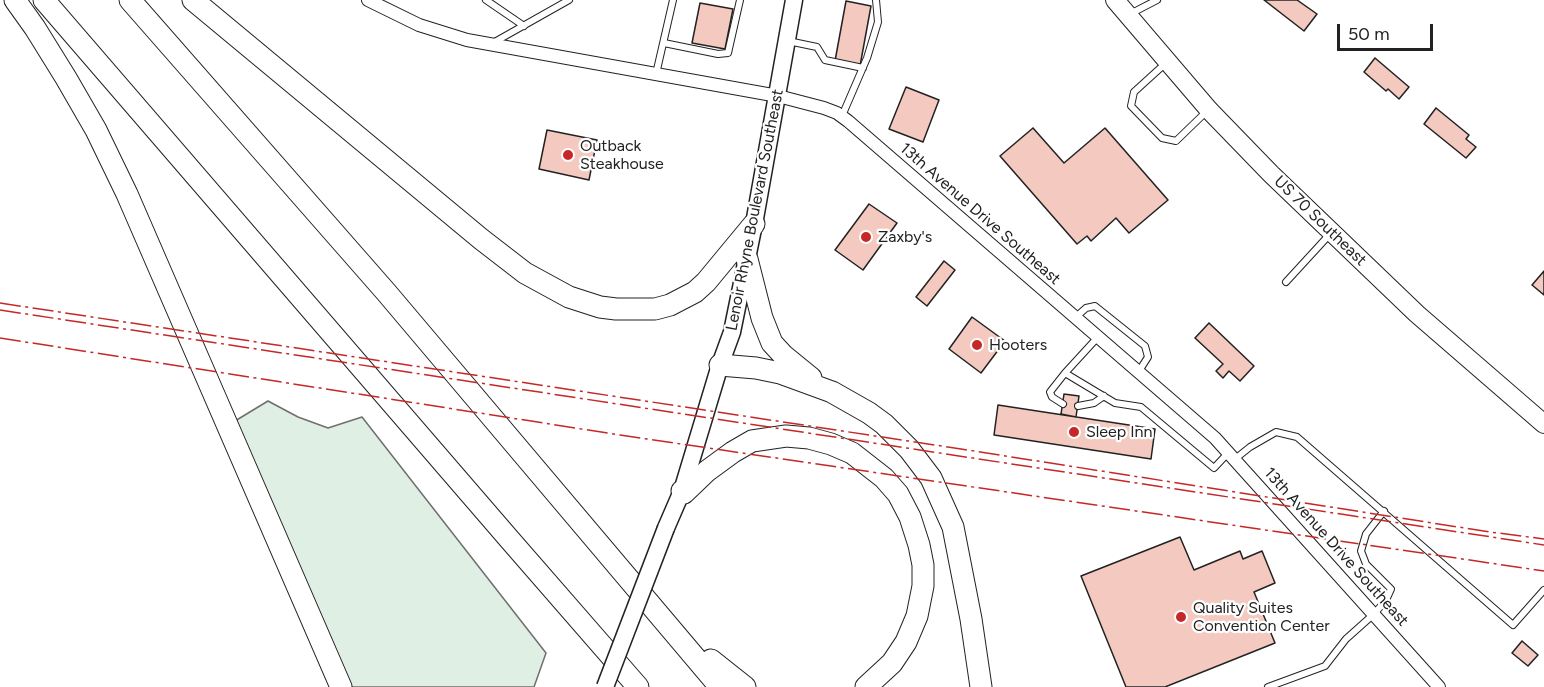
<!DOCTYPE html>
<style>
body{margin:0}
#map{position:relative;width:1544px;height:687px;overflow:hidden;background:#fff;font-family:Figtree,sans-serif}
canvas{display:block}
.scale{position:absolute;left:1337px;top:24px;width:96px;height:27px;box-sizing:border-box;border:3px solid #222;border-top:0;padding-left:8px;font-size:18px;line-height:21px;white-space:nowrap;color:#222;-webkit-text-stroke:4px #fff;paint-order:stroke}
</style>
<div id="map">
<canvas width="1544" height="687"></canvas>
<div class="scale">50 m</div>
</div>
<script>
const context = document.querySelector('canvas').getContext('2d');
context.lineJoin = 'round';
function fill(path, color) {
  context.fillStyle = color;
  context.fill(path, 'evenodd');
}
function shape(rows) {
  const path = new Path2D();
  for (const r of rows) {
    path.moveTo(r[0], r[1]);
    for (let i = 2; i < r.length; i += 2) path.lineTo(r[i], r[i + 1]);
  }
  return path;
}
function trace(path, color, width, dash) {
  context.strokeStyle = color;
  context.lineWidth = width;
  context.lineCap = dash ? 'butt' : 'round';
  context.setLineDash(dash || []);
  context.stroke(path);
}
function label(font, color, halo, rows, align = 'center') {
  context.font = font + ' Figtree,sans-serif';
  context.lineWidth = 4.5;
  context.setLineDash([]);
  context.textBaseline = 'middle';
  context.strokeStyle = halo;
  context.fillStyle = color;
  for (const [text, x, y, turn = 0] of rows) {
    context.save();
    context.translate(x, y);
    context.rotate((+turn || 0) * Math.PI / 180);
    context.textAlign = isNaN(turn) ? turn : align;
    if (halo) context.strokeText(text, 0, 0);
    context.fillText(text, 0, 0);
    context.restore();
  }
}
const green = shape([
 [268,401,298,417,328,428,362,417,546,653,534,687,342,687,235,421,268,401]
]);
const building = shape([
 [1264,0,1297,0,1317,14,1304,31,1264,0],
 [846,1,871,6,860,66,835,61,846,1],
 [700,3,733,9,725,49,692,43,700,3],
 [1375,58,1409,87,1399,99,1388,89,1386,91,1364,72,1375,58],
 [906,87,939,100,923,142,889,129,906,87],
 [1436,108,1469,135,1466,139,1476,147,1466,158,1424,124,1436,108],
 [1033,128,1064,163,1105,128,1168,200,1129,233,1116,218,1091,241,1087,236,1077,244,1000,156,1033,128],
 [547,130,597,140,589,180,539,169,547,130],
 [869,204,897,223,863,270,835,250,869,204],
 [944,261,955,270,927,306,916,297,944,261],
 [1544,271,1544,295,1532,285,1544,271],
 [972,317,1005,341,981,373,949,349,972,317],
 [1209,323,1254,366,1240,381,1229,371,1223,378,1216,371,1223,364,1195,338,1209,323],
 [1064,394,1079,396,1076,417,1061,414,1064,394],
 [998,405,1155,429,1151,459,994,435,998,405],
 [1180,537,1194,570,1240,551,1243,559,1262,551,1275,583,1254,592,1275,643,1165,687,1126,687,1081,576,1180,537],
 [1522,641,1538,655,1528,666,1512,653,1522,641]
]);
const service = shape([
 [486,0,524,26],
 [1130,14,1157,0],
 [788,41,817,47,825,60,863,68],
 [664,43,718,54,728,53,740,0],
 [491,44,569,0],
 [1167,62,1134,92,1131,106,1162,138,1176,141,1207,111],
 [656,74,673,0],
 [842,116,867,58,878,22,876,0],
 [1286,282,1331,233],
 [1076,317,1086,308,1095,306,1145,346,1148,357,1139,371],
 [1098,337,1065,373,1115,403,1141,407,1214,468,1229,452],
 [1063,404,1052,397,1050,392,1065,373],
 [1078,406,1094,403,1104,396],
 [1235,459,1250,447,1276,432,1297,437,1513,625,1544,590],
 [1268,687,1325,666,1346,639,1374,614,1386,600,1391,589,1366,564,1361,551,1366,534,1384,511]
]);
const minor = shape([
 [368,0,419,25,467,40,778,96,824,108,837,113,848,121,1215,438,1439,687]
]);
const secondary = shape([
 [666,528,682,491,720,365,732,332,754,224,794,0]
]);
const primary = shape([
 [1115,0,1209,110,1271,174,1417,314,1544,424]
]);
const motorway = shape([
 [15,0,35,28,66,78,96,130,127,194,341,687],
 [44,0,510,540,638,687],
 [130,0,386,292,720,687],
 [193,0,481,239,525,273,569,297,600,307,616,309,655,309,670,305,695,292,706,282,754,224],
 [747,259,762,318,772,343,784,356,811,378],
 [720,365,756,368,780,373,832,392,869,413,884,424,909,449,931,478,953,527,971,619,981,687],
 [682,491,684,493,707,471,733,452,752,441,786,436,809,438,831,444,852,453,884,478,898,494,910,517,919,545,923,565,923,586,917,616,906,642,892,663,866,687],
 [711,660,745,687]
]);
const secondaryBridge = shape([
 [605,687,666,528]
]);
const power = shape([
 [0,303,961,449,1490,532,1544,539],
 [0,310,1544,545],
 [0,338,620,435,1544,571]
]);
const markers = [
 [568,155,6,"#c62828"],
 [866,237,6,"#c62828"],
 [977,345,6,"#c62828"],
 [1074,432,6,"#c62828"],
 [1181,617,6,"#c62828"]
];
const poiNames = [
 ["Outback",580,146],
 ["Steakhouse",580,164],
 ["Zaxby's",878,237],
 ["Hooters",989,345],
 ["Sleep Inn",1086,432],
 ["Quality Suites",1193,608],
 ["Convention Center",1193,626]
];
const streetNames = [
 ["Lenoir Rhyne Boulevard Southeast",755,210,-79],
 ["13th Avenue Drive Southeast",980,214,41],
 ["US 70 Southeast",1320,221,44],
 ["13th Avenue Drive Southeast",1336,547,48]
];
fill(green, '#e0efe3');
trace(green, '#6f6f6f', 1.5);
fill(building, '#f3c9c0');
trace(building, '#222', 1.5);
trace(service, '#222', 8);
trace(minor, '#222', 14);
trace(secondary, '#222', 19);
trace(primary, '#222', 20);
trace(motorway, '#222', 23);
trace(service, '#fff', 6);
trace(minor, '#fff', 12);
trace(secondary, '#fff', 16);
trace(primary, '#fff', 18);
trace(motorway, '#fff', 21);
trace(secondaryBridge, '#222', 19, []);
trace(secondaryBridge, '#fff', 16);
trace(power, '#c62828', 1.5, [21, 4.5, 3, 4.5]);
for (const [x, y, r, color] of markers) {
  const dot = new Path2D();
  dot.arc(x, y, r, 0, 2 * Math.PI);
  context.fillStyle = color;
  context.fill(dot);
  trace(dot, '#fff', 2);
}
label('16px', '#222', '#fff', poiNames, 'left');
label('16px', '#222', '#fff', streetNames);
</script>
